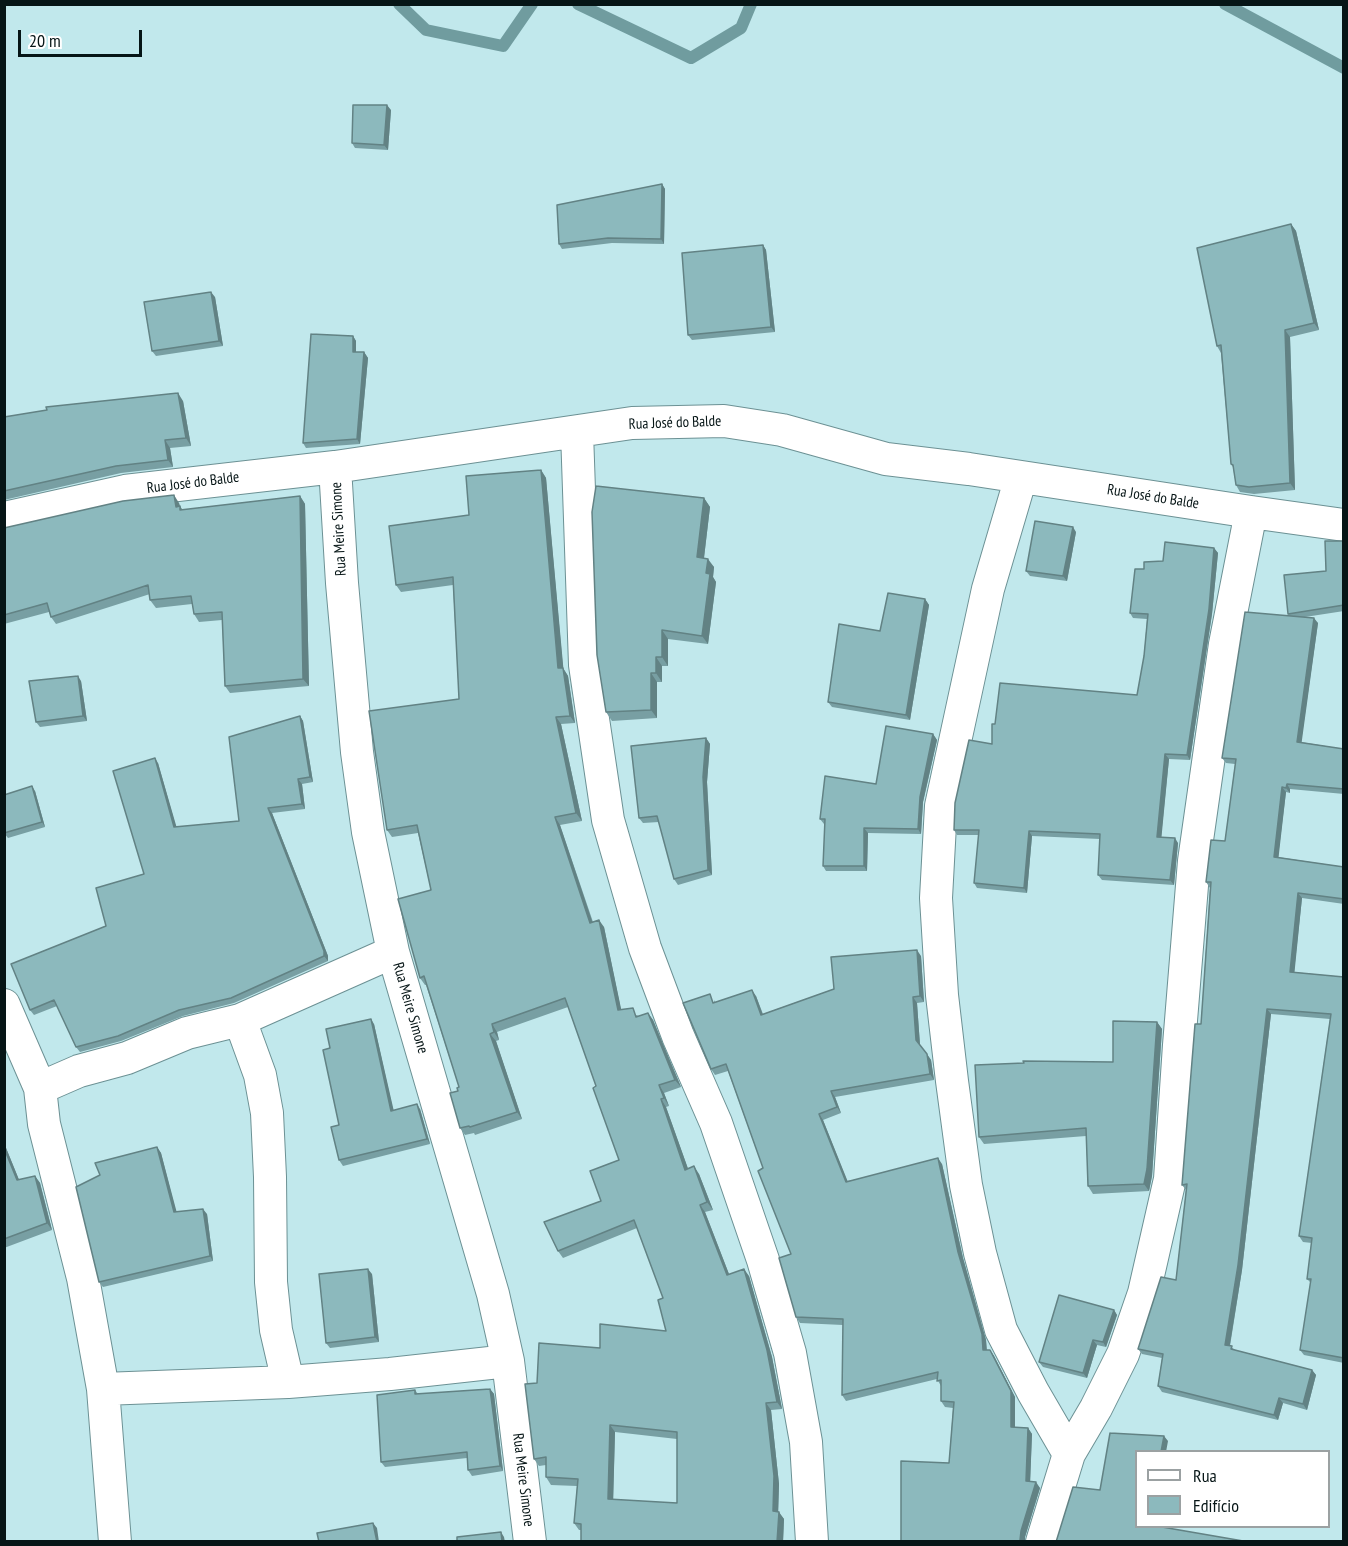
<!DOCTYPE html>
<meta charset="utf-8">
<style>
body{margin:0}
#map{position:relative;width:1348px;height:1546px;overflow:hidden;background:#c1e8ec;font-family:"PT Sans Narrow",sans-serif}
canvas{display:block}
.frame{position:absolute;inset:0;border:6px solid #061516;pointer-events:none}
.legend{position:absolute;left:1135px;top:1450px;width:195px;height:78px;box-sizing:border-box;background:#fff;border:2px solid #9ba1a2;margin:0;padding:8px 10px;list-style:none;font-size:18px;color:#061516}
.legend li{display:flex;align-items:center;gap:12px;height:30px}
.legend b{width:30px;border:2px solid #9ba1a2}
.scale{position:absolute;left:18px;top:30px;width:124px;height:27px;box-sizing:border-box;border:3px solid #061516;border-top:0;padding-left:8px;font-size:18px;line-height:21px;white-space:nowrap;color:#061516;-webkit-text-stroke:4px #fff;paint-order:stroke}
</style>
<div id="map">
<canvas width="1348" height="1546"></canvas>
<div class="frame"></div>
<ul class="legend">
<li><b style="height:8px;background:#fff"></b>Rua</li>
<li><b style="height:16px;background:#8cb9bd"></b>Edifício</li>
</ul>
<div class="scale">20 m</div>
</div>
<script>
const context = document.querySelector('canvas').getContext('2d');
context.lineJoin = 'round';
function shape(rows) {
  const path = new Path2D();
  for (const r of rows) {
    path.moveTo(r[0], r[1]);
    for (let i = 2; i < r.length; i += 2) path.lineTo(r[i], r[i + 1]);
  }
  return path;
}
function trace(path, color, width, dash) {
  context.strokeStyle = color;
  context.lineWidth = width;
  context.lineCap = dash ? 'butt' : 'round';
  context.setLineDash(dash || []);
  context.stroke(path);
}
function fill(path, color) {
  context.fillStyle = color;
  context.fill(path, 'evenodd');
}
function label(font, color, halo, rows, align = 'center') {
  context.font = font + ' "PT Sans Narrow",sans-serif';
  context.lineWidth = 5;
  context.setLineDash([]);
  context.textBaseline = 'middle';
  context.strokeStyle = halo;
  context.fillStyle = color;
  for (const [text, x, y, turn = 0] of rows) {
    context.save();
    context.translate(x, y);
    context.rotate((+turn || 0) * Math.PI / 180);
    context.textAlign = isNaN(turn) ? turn : align;
    if (halo) context.strokeText(text, 0, 0);
    context.fillText(text, 0, 0);
    context.restore();
  }
}
const stream = shape([
 [399,4,426,30,503,46,532,4],
 [578,4,691,58,741,28,751,4],
 [1225,4,1344,68]
]);
const minor = shape([
 [577,432,585,665,608,820,645,948,678,1036,716,1123,763,1260,790,1353,806,1442,812,1542],
 [335,467,342,583,357,752,368,832,393,952,493,1294,508,1361,530,1542],
 [1021,477,988,589,941,806,936,898,942,995,952,1081,966,1185,980,1253,1001,1330,1033,1392,1069,1454],
 [4,518,125,491,335,467,632,423,724,421,782,430,886,459,969,469,1251,512,1344,525],
 [4,1005,40,1088,44,1124,83,1278,103,1389,115,1542],
 [240,1020,260,1075,267,1113,270,1177,271,1282,276,1330,288,1382],
 [40,1088,79,1071,127,1058,187,1033,240,1020,393,952],
 [103,1389,288,1382,390,1374,508,1361],
 [1042,1542,1069,1454,1096,1408,1123,1354,1144,1293,1170,1179,1179,1045,1194,861,1225,644,1251,512]
]);
const wall = shape([
 [391,110,388,150,355,148,352,143],
 [662,184,665,189,664,244,612,243,562,249,559,244],
 [1291,224,1296,231,1319,330,1290,337,1295,490,1254,494,1240,492,1236,485,1233,467,1231,464,1221,353,1217,346],
 [763,245,766,250,775,332,692,340,688,335],
 [215,297,223,346,156,356,152,351],
 [353,336,356,341,356,352,364,352,368,358,360,444,306,448,303,443],
 [183,401,191,446,170,448,173,467,121,473,4,500,4,417],
 [541,470,546,478,563,668,568,676,575,723,561,724,582,821,560,825,593,922,604,927,621,1010,639,1016,648,1013,653,1020,681,1087,664,1093,669,1106,666,1107,688,1169,699,1174,713,1210,705,1212,729,1274,749,1276,772,1357,782,1409,771,1410,779,1484,778,1512,784,1519,783,1542,581,1542,581,1530,579,1530,574,1523,577,1486,551,1485,546,1477,546,1465,539,1466,534,1459,537,1383,600,1348,666,1331,663,1298,637,1228,563,1258,558,1251,601,1201,619,1160,596,1086,568,1007,497,1032,499,1040,496,1041,522,1119,475,1135,474,1133,465,1135,460,1128,458,1091,459,1087,426,985,425,985,420,978,431,890,418,833,392,837,387,830,459,699,453,585,401,592,396,585,469,515],
 [615,1432,677,1439,677,1503,613,1500],
 [300,496,305,504,309,686,230,693,225,686,222,620,199,622,194,614,192,604,156,608,150,600,150,594,56,624,51,617,49,612,4,624,4,528,179,503,180,506,182,510],
 [704,498,710,507,704,558,714,567,713,577,716,582,708,644,668,639,668,666,662,666,662,682,657,682,657,718,612,721,606,712],
 [1076,532,1067,581,1030,576,1026,571],
 [1344,541,1344,611,1305,617,1318,623,1301,742,1344,749,1344,794,1290,789,1290,793,1286,792,1278,857,1344,867,1344,904,1302,898,1294,972,1344,977,1344,1363,1304,1355,1300,1350,1311,1283,1307,1279,1312,1243,1303,1242,1299,1236,1330,1019,1271,1014,1242,1270,1230,1346,1235,1350,1312,1370,1316,1375,1307,1410,1283,1403,1278,1420,1162,1392,1158,1386,1162,1358,1142,1354,1138,1349,1176,1280,1186,1190,1182,1185,1201,1024,1210,888,1206,882,1225,841,1235,764,1226,763,1222,758,1289,616,1288,614,1326,571],
 [1214,548,1218,553,1212,614,1190,760,1169,759,1161,837,1178,843,1174,885,1102,880,1098,875,1100,839,1032,836,1027,893,977,888,974,883,979,835,957,835,954,830,992,744,995,724,1137,695,1144,656,1147,619,1133,618,1130,613,1144,569,1163,561],
 [925,599,929,605,910,720,832,707,828,702,880,631],
 [81,681,87,721,40,727,36,722],
 [300,716,303,721,313,782,302,784,305,809,272,813,328,956,328,961,234,1003,183,1016,121,1041,80,1052,76,1047,57,1006,34,1015,30,1010,106,926,144,874,158,763,176,827,239,821],
 [933,734,937,740,923,802,921,834,868,833,867,871,826,871,823,866,825,824,824,824,820,819,876,784],
 [706,738,710,744,707,782,712,875,678,885,674,879,659,822,643,823,639,818],
 [35,791,45,827,8,838,4,833],
 [921,956,924,1002,917,1003,920,1045,931,1060,934,1080,835,1097,841,1113,823,1120,847,1181,942,1164,963,1258,986,1340,987,1350,990,1350,994,1356,1015,1397,1015,1427,1028,1428,1032,1434,1030,1481,1040,1488,1025,1537,1025,1542,901,1542,949,1463,953,1408,945,1407,941,1401,941,1386,937,1379,846,1401,842,1395,843,1325,800,1323,796,1317,791,1254,763,1168,728,1071,715,1075,711,1069,714,1000,715,1002,756,996,763,1014,834,989],
 [1157,1022,1162,1029,1152,1176,1149,1191,1093,1194,1088,1186,1086,1136,984,1144,979,1137,1113,1062],
 [374,1024,393,1110,420,1109,430,1144,343,1166,339,1160,339,1125,330,1048],
 [4,1143,19,1180,35,1176,40,1183,52,1230,4,1248],
 [157,1147,161,1153,176,1212,207,1214,213,1261,103,1287,99,1282],
 [372,1274,379,1342,330,1348,326,1343],
 [1114,1310,1117,1315,1106,1347,1097,1345,1087,1378,1043,1367,1039,1362],
 [490,1389,494,1394,503,1471,472,1476,468,1470,467,1458,385,1467,381,1462,415,1390,418,1394]
]);
const shadedWall = shape([
 [387,105,391,110,388,150,384,145],
 [662,184,665,189,664,244,661,239],
 [1291,224,1296,231,1319,330,1314,323],
 [763,245,766,250,775,332,771,327],
 [211,292,215,297,223,346,219,341],
 [1285,330,1290,337,1295,490,1290,483],
 [353,336,356,341,356,357,353,352],
 [364,352,368,358,360,444,357,439],
 [178,393,183,401,191,446,186,438],
 [165,440,170,448,173,467,168,460],
 [541,470,546,478,564,675,558,668],
 [174,495,179,503,180,508,180,506,185,514,176,507],
 [300,496,305,504,309,686,303,679],
 [704,498,710,507,703,566,697,557],
 [1073,527,1076,532,1067,581,1063,576],
 [1214,548,1218,553,1212,614,1190,760,1187,755],
 [708,559,714,567,713,577,716,582,708,644,702,636,706,573],
 [925,599,929,605,910,720,906,715],
 [1314,618,1318,623,1301,747,1297,742],
 [662,630,668,639,668,666,662,657],
 [656,657,662,666,662,682,656,673],
 [563,668,568,676,575,723,570,716],
 [651,673,657,682,657,718,651,710],
 [78,676,81,681,87,721,83,716],
 [300,716,303,721,313,782,310,777],
 [556,717,561,724,582,821,576,813],
 [933,734,937,740,923,802,921,834,918,829,920,797],
 [706,738,710,744,707,782,712,875,708,870,703,777],
 [1165,754,1169,759,1161,842,1157,837],
 [155,758,158,763,178,832,174,827],
 [298,779,302,784,305,809,302,804],
 [1287,784,1290,789,1290,793,1286,788],
 [32,786,35,791,45,827,42,822],
 [1282,787,1286,792,1278,862,1274,857],
 [268,808,272,813,328,956,328,961,324,956],
 [555,817,560,825,595,930,590,923],
 [864,828,868,833,867,871,864,866],
 [1029,831,1032,836,1027,893,1024,888],
 [1175,838,1178,843,1174,885,1170,880],
 [1298,893,1302,898,1294,977,1290,972],
 [599,920,604,927,623,1018,618,1010],
 [917,950,921,956,924,1002,920,996],
 [752,990,756,996,765,1021,761,1015],
 [913,997,917,1003,920,1045,916,1040],
 [1267,1009,1271,1014,1242,1270,1229,1350,1225,1345],
 [648,1013,653,1020,681,1087,675,1080],
 [371,1019,374,1024,395,1116,391,1111],
 [1157,1022,1162,1029,1152,1176,1149,1191,1144,1184],
 [492,1024,497,1032,499,1040,494,1032],
 [490,1034,496,1041,522,1119,517,1112],
 [927,1054,931,1060,934,1080,930,1074],
 [659,1085,664,1093,669,1106,664,1098],
 [831,1091,835,1097,841,1113,837,1107],
 [661,1099,666,1107,691,1177,685,1170],
 [417,1104,420,1109,430,1144,427,1139],
 [819,1114,823,1120,850,1187,846,1182],
 [4,1143,22,1187,17,1180,4,1148],
 [157,1147,161,1153,178,1217,174,1212],
 [938,1158,942,1164,963,1258,986,1340,987,1356,983,1350,958,1252],
 [694,1166,699,1174,713,1210,707,1202],
 [35,1176,40,1183,52,1230,47,1223],
 [700,1205,705,1212,732,1282,727,1275],
 [203,1209,207,1214,213,1261,210,1256],
 [368,1269,372,1274,379,1342,375,1337],
 [744,1269,749,1276,772,1357,782,1409,777,1402],
 [1114,1310,1117,1315,1106,1347,1103,1342],
 [1093,1340,1097,1345,1087,1378,1083,1373],
 [990,1350,994,1356,1015,1397,1015,1433,1011,1427],
 [1312,1370,1316,1375,1307,1410,1303,1404],
 [490,1389,494,1394,503,1471,500,1466],
 [1279,1398,1283,1403,1278,1420,1274,1415],
 [766,1403,771,1410,779,1484,778,1519,773,1511],
 [610,1425,615,1432,613,1507,608,1499],
 [1028,1428,1032,1434,1030,1486,1026,1481],
 [1164,1436,1168,1441,1166,1452,1161,1452],
 [1036,1482,1040,1488,1025,1537,1025,1542,1021,1542,1020,1540,1021,1531],
 [779,1512,784,1519,783,1542,777,1542],
 [373,1523,377,1528,379,1542,377,1542],
 [501,1532,504,1537,505,1542,502,1542]
]);
const building = shape([
 [353,105,387,105,384,145,352,143,353,105],
 [662,184,661,239,608,238,559,244,557,205,662,184],
 [1291,224,1314,323,1285,330,1290,483,1249,487,1236,485,1233,465,1231,464,1221,345,1217,346,1197,248,1291,224],
 [763,245,771,327,688,335,682,253,763,245],
 [211,292,219,341,152,351,144,302,211,292],
 [311,334,353,336,353,352,364,352,357,439,303,443,311,334],
 [178,393,186,438,165,440,168,460,116,466,4,491,4,417,47,410,46,407,178,393],
 [541,470,558,668,563,668,570,716,556,717,576,813,555,817,590,923,599,920,618,1010,633,1008,636,1017,648,1013,675,1080,659,1085,664,1098,661,1099,685,1170,694,1166,707,1202,700,1205,727,1275,744,1269,767,1350,777,1402,766,1403,774,1476,773,1511,779,1512,777,1542,581,1542,581,1524,574,1523,578,1479,546,1477,546,1457,534,1459,525,1384,537,1383,539,1343,600,1348,600,1324,666,1331,658,1300,663,1298,634,1220,558,1251,544,1222,601,1201,590,1171,619,1160,593,1088,596,1086,565,998,492,1024,494,1032,490,1034,517,1112,470,1127,469,1126,460,1128,450,1093,458,1091,457,1088,459,1087,424,976,420,978,398,899,431,890,417,825,387,830,369,711,459,699,453,577,396,585,389,526,469,515,466,476,541,470],
 [610,1425,677,1432,677,1503,608,1499,610,1425],
 [596,486,704,498,697,557,708,559,706,573,710,574,702,636,662,630,662,657,656,657,656,673,651,673,651,710,606,712,597,655,592,512,596,486],
 [174,495,176,507,180,506,180,510,300,496,303,679,225,686,222,612,194,614,191,596,150,600,148,585,51,617,47,603,4,615,4,528,123,501,174,495],
 [1035,521,1073,527,1063,576,1026,571,1035,521],
 [1325,541,1344,541,1344,605,1288,614,1284,575,1326,571,1325,541],
 [1165,542,1214,548,1209,609,1187,755,1165,754,1157,837,1175,838,1170,880,1098,875,1100,834,1029,831,1024,888,974,883,979,830,954,830,955,803,969,740,992,744,992,724,995,724,1000,683,1137,695,1144,656,1148,614,1130,613,1135,569,1144,569,1144,562,1163,561,1165,542],
 [888,593,925,599,906,715,828,702,839,624,880,631,888,593],
 [1245,612,1314,618,1297,742,1344,749,1344,789,1287,784,1286,788,1282,787,1274,857,1344,867,1344,899,1298,893,1290,972,1344,977,1344,1358,1300,1350,1311,1279,1307,1279,1312,1238,1299,1236,1331,1014,1267,1009,1238,1265,1225,1345,1232,1346,1231,1349,1312,1370,1303,1404,1279,1398,1274,1415,1158,1386,1163,1354,1138,1349,1161,1277,1176,1280,1187,1184,1182,1185,1195,1024,1201,1024,1211,882,1206,882,1211,840,1225,841,1236,759,1222,758,1245,612],
 [78,676,83,716,36,722,29,681,78,676],
 [300,716,310,777,298,779,302,804,268,808,324,951,324,956,231,998,179,1010,118,1036,76,1047,54,1000,30,1010,11,964,106,926,96,888,144,874,113,771,155,758,174,827,239,821,229,737,300,716],
 [886,726,933,734,920,797,918,829,864,828,864,866,823,866,825,819,820,819,825,776,876,784,886,726],
 [706,738,703,777,708,870,674,879,657,816,639,818,631,746,706,738],
 [32,786,42,822,4,833,4,795,32,786],
 [917,950,920,996,913,997,916,1040,927,1054,930,1074,831,1091,837,1107,819,1114,846,1182,938,1158,958,1252,982,1334,983,1350,990,1350,1011,1391,1011,1427,1028,1428,1026,1481,1036,1482,1021,1531,1020,1540,1021,1542,901,1542,901,1461,949,1463,954,1402,941,1401,941,1380,937,1381,938,1372,842,1395,843,1319,796,1317,779,1258,791,1254,758,1171,763,1168,726,1064,711,1069,683,1003,710,994,713,1003,752,990,761,1015,834,989,831,957,917,950],
 [371,1019,391,1111,417,1104,427,1139,339,1160,331,1127,339,1125,323,1050,330,1048,326,1029,371,1019],
 [1113,1021,1157,1022,1147,1169,1144,1184,1088,1186,1086,1128,979,1137,975,1065,1024,1063,1023,1061,1113,1062,1113,1021],
 [157,1147,174,1212,203,1209,210,1256,99,1282,76,1187,100,1175,95,1163,157,1147],
 [4,1148,17,1180,35,1176,47,1223,4,1239,4,1148],
 [368,1269,375,1337,326,1343,319,1274,368,1269],
 [1059,1295,1114,1310,1103,1342,1093,1340,1083,1373,1039,1362,1059,1295],
 [490,1389,500,1466,468,1470,467,1452,381,1462,377,1395,415,1390,415,1394,490,1389],
 [1110,1433,1164,1436,1161,1452,1137,1452,1137,1527,1162,1527,1249,1542,1056,1542,1073,1487,1100,1490,1110,1433],
 [373,1523,377,1542,319,1542,317,1533,373,1523],
 [501,1532,502,1542,457,1542,457,1537,501,1532]
]);
const streetNames = [
 ["Rua José do Balde",675,423,-2],
 ["Rua José do Balde",193,483,-7],
 ["Rua José do Balde",1153,497,9],
 ["Rua Meire Simone",339,529,-93],
 ["Rua Meire Simone",410,1008,74],
 ["Rua Meire Simone",523,1480,83]
];
trace(stream, '#709c9f', 12);
trace(minor, '#6c9194', 34);
trace(minor, '#fff', 32);
fill(wall, '#789fa3');
fill(shadedWall, '#628284');
fill(building, '#8cb9bd');
trace(building, '#628284', 1.5);
label('15px', '#061516', '#fff', streetNames);
</script>
